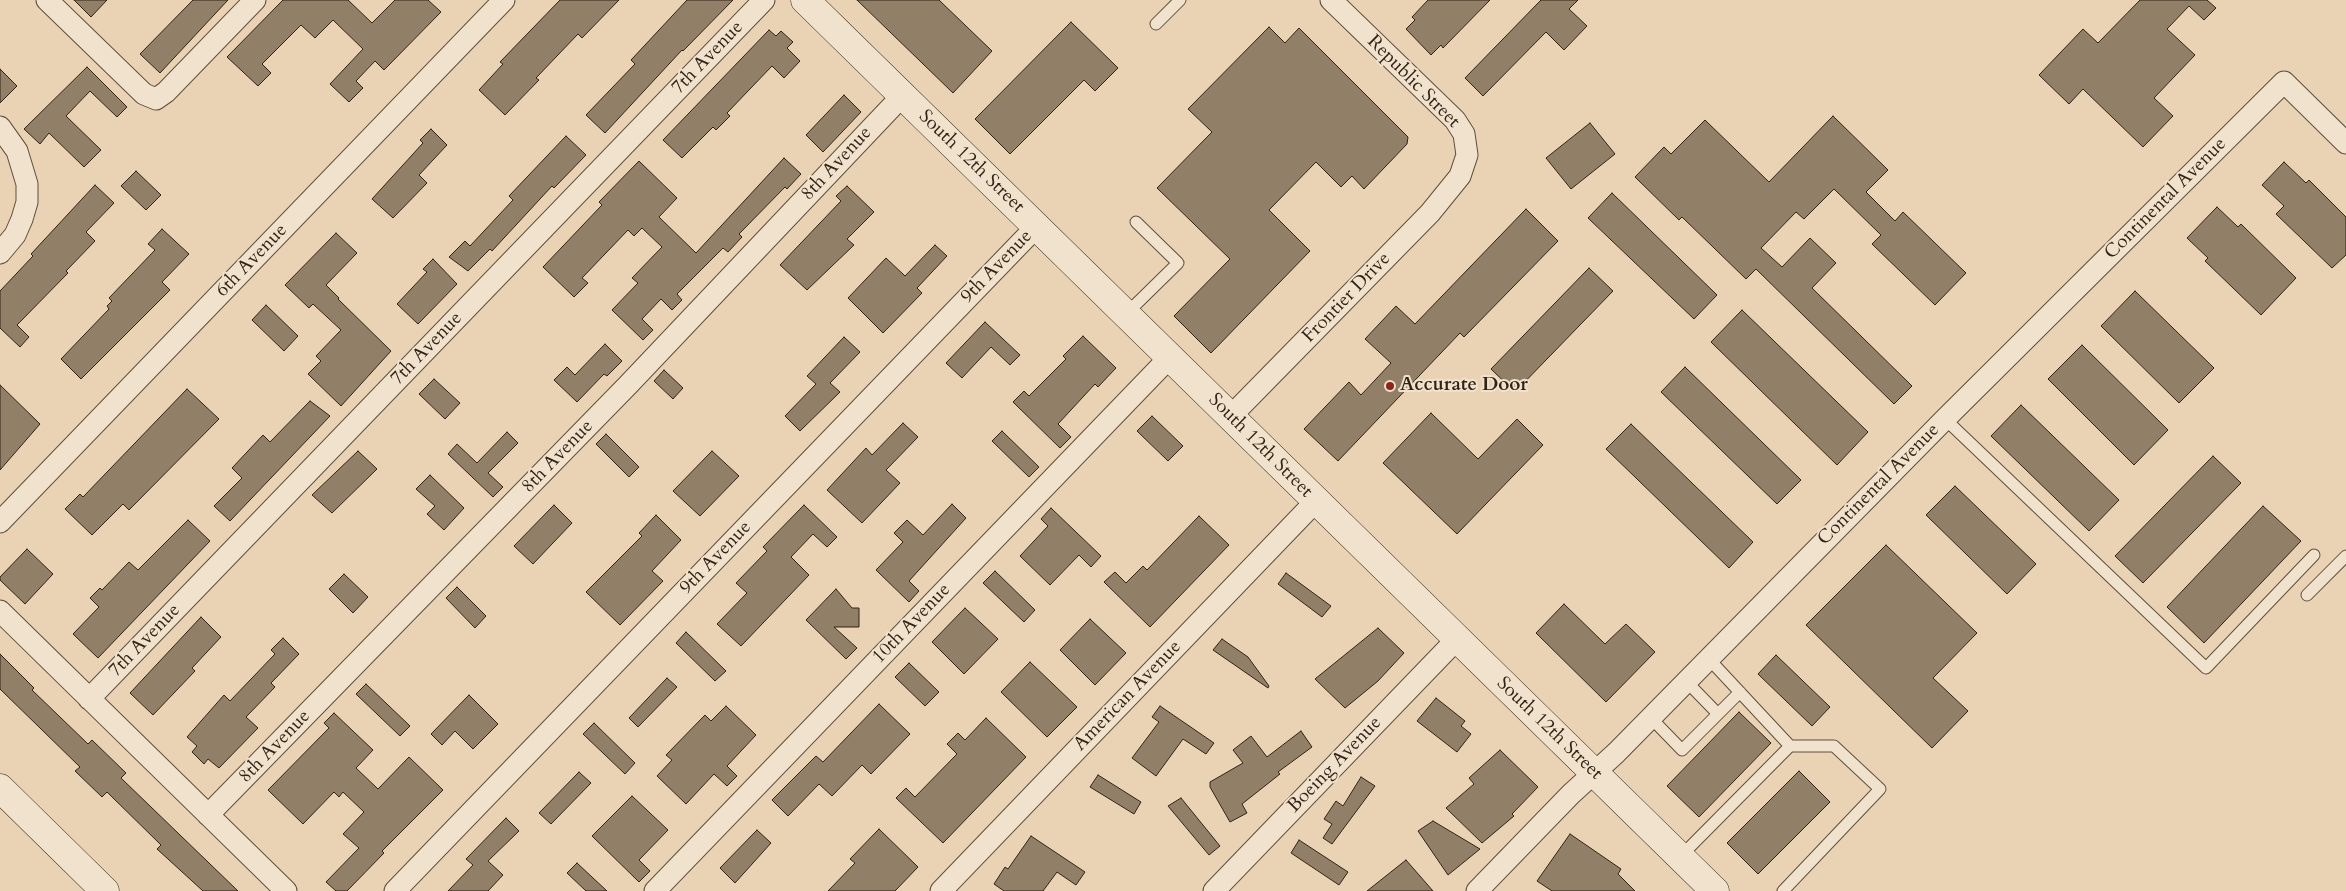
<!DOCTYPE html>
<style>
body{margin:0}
canvas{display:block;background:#e9d3b4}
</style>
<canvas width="2346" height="891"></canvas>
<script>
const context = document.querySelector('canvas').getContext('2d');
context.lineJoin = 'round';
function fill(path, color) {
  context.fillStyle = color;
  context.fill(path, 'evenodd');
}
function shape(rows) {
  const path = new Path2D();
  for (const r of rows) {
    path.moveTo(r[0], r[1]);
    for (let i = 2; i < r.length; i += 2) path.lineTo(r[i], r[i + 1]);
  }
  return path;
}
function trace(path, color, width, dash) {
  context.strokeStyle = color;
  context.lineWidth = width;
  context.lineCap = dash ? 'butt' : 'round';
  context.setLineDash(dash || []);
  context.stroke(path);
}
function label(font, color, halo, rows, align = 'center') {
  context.font = font + ' Cardo,serif';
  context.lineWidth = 4;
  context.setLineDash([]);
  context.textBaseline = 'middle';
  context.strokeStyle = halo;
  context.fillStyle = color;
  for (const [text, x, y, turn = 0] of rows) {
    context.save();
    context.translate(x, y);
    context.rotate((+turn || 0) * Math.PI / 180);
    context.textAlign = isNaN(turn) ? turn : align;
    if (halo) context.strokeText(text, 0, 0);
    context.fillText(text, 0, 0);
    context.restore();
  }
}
const building = shape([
 [74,0,107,0,91,17,74,0],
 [193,0,228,0,160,73,140,54,193,0],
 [283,0,348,0,372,23,395,0,428,0,441,12,384,70,375,61,356,81,363,88,349,102,330,84,363,49,333,20,315,38,301,25,262,64,271,73,258,86,227,57,283,0],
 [560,0,619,0,582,38,578,34,536,78,539,80,505,115,479,90,503,64,500,62,560,0],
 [687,0,733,0,683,51,682,50,605,133,586,115,635,64,631,60,687,0],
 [857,0,939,0,992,51,953,93,857,0],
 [1428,0,1490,0,1443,48,1441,45,1431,55,1406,29,1415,20,1412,17,1428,0],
 [1541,0,1578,0,1569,9,1587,26,1564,50,1546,32,1483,96,1465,78,1541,0],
 [2140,0,2207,0,2216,8,2204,20,2189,6,2167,29,2195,55,2154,98,2173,116,2143,147,2083,89,2069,104,2039,75,2083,29,2098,43,2140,0],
 [1071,22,1118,68,1095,91,1084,80,1010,154,975,119,1071,22],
 [1269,27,1285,43,1299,28,1408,137,1407,144,1364,189,1352,176,1341,187,1316,162,1269,210,1310,251,1211,353,1174,316,1230,259,1157,188,1212,132,1188,109,1269,27],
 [769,30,776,36,781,31,793,42,787,48,800,61,784,78,772,66,727,113,730,116,716,130,713,127,682,158,663,140,769,30],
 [87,67,127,107,117,117,90,91,66,116,101,150,84,167,49,133,40,144,24,129,87,67],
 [0,69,17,86,0,103,0,69],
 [844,95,861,112,823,152,806,135,844,95],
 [1833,116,1888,170,1866,192,1895,221,1903,212,1966,273,1935,305,1872,244,1881,235,1834,189,1804,219,1796,212,1761,248,1782,267,1810,238,1836,263,1812,288,1912,386,1894,404,1756,269,1746,279,1682,217,1679,220,1635,177,1664,147,1671,154,1705,120,1769,182,1833,116],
 [1590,123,1615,154,1571,189,1546,158,1590,123],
 [431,129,447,145,419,175,427,183,393,218,372,199,423,143,420,140,431,129],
 [566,136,586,155,554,188,552,186,492,251,490,249,468,271,449,257,465,241,470,246,513,200,509,196,566,136],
 [784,158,801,174,787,189,785,187,739,234,742,237,728,252,723,248,677,294,682,300,672,310,661,299,642,319,653,330,643,340,612,310,638,283,632,278,662,247,642,228,634,236,628,230,582,278,588,283,574,297,543,267,602,205,599,202,639,161,677,198,659,217,696,253,784,158],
 [2284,162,2306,183,2309,180,2346,217,2346,255,2332,268,2276,214,2284,206,2262,185,2284,162],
 [136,171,161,195,146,210,121,186,136,171],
 [95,185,114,203,86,232,95,241,66,271,68,273,17,325,29,337,20,347,0,328,0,291,33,256,31,254,95,185],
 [847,186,874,212,847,239,854,245,807,290,780,265,841,201,836,196,847,186],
 [1612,193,1717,295,1694,319,1588,218,1612,193],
 [2217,207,2238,227,2241,224,2296,278,2261,315,2205,261,2208,258,2187,238,2217,207],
 [1526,209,1558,241,1464,337,1460,333,1338,461,1304,429,1349,382,1361,395,1391,363,1365,339,1396,306,1415,324,1526,209],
 [162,229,189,254,162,282,170,290,81,379,61,359,109,309,107,306,112,301,109,298,155,250,148,244,162,229],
 [336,233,357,253,326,285,339,298,338,299,391,351,341,406,308,374,321,361,316,356,341,330,313,304,309,308,285,285,336,233],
 [935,245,947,256,917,288,922,293,883,333,848,298,886,258,905,276,935,245],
 [433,259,457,284,418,324,397,304,427,272,423,269,433,259],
 [1589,268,1613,291,1515,392,1491,369,1589,268],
 [2135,291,2214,368,2179,403,2101,326,2135,291],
 [266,305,298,336,284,351,252,320,266,305],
 [1742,310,1868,432,1837,465,1711,342,1742,310],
 [985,322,1020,355,1010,365,991,347,962,378,946,363,985,322],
 [1083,336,1116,368,1098,387,1095,384,1058,424,1071,437,1060,448,1013,402,1024,391,1029,396,1066,359,1063,356,1083,336],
 [844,337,860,352,830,383,840,392,800,431,785,416,816,384,807,376,844,337],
 [605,344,622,361,607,376,604,374,577,402,554,380,567,367,575,375,605,344],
 [2082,345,2168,430,2134,465,2048,379,2082,345],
 [1685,367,1801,480,1777,504,1661,392,1685,367],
 [664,370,683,388,673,399,654,381,664,370],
 [434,379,460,403,445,419,419,394,434,379],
 [0,385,40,424,0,470,0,385],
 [187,389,219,419,129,510,123,504,92,535,65,509,80,494,83,497,187,389],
 [310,401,330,416,230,521,214,506,242,478,232,468,263,435,270,442,310,401],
 [2021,405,2119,500,2089,531,1991,436,2021,405],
 [1431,413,1478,459,1517,419,1543,445,1457,534,1383,463,1431,413],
 [1152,416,1183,446,1168,461,1137,431,1152,416],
 [903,423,918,437,886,470,900,483,862,523,827,490,866,448,872,455,903,423],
 [1631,424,1753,542,1729,568,1606,449,1631,424],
 [1002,431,1039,467,1029,477,992,441,1002,431],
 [507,432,518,443,488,473,503,487,493,497,448,454,457,444,477,463,507,432],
 [606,434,639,467,629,477,596,444,606,434],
 [358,451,377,469,332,513,312,495,358,451],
 [712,451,739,476,700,516,673,491,712,451],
 [2213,456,2241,483,2143,583,2115,556,2213,456],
 [430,475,464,508,444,530,427,514,435,506,416,489,430,475],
 [1955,486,2036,564,2007,594,1926,515,1955,486],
 [952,504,966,518,909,581,919,591,909,602,876,570,903,542,894,533,907,520,923,535,952,504],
 [554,505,572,523,533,564,514,546,554,505],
 [804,505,837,537,827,547,813,534,791,557,809,575,741,646,717,624,747,593,736,583,767,551,763,547,804,505],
 [2263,506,2301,541,2204,643,2167,607,2263,506],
 [1051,508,1101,556,1091,567,1079,555,1050,585,1020,556,1048,526,1041,519,1051,508],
 [656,515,681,540,652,571,663,581,620,625,586,592,642,536,639,533,656,515],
 [1199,516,1229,545,1150,627,1104,582,1115,572,1126,583,1143,566,1147,570,1199,516],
 [188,520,210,541,98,658,73,634,99,607,90,598,100,588,102,590,129,562,138,570,188,520],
 [1886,545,1977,633,1933,678,1968,711,1932,748,1806,625,1886,545],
 [27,549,53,574,25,604,0,580,0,577,27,549],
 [995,571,1035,610,1024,622,983,583,995,571],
 [1286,573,1331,606,1322,617,1278,584,1286,573],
 [344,574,368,597,353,613,329,589,344,574],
 [457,587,486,616,475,628,446,598,457,587],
 [836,589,852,608,859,608,859,627,834,627,857,648,846,659,806,620,836,589],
 [1564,604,1605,644,1626,624,1655,652,1606,702,1536,633,1564,604],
 [965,608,998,639,964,674,932,642,965,608],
 [201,617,221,637,192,668,195,671,153,715,130,693,201,617],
 [1090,619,1126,653,1095,685,1060,650,1090,619],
 [1378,628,1404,653,1378,681,1345,708,1315,679,1378,628],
 [686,632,726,671,715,681,676,643,686,632],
 [283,638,299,654,271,683,275,687,246,717,258,728,219,768,208,759,204,764,192,752,197,746,187,737,224,695,230,701,275,654,271,650,283,638],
 [1222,639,1248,657,1269,686,1268,688,1213,650,1222,639],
 [0,654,34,688,32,690,88,744,92,740,126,773,121,778,238,891,203,891,157,849,161,845,107,792,102,797,75,771,80,767,0,689,0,654],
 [1776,655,1830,707,1812,726,1758,674,1776,655],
 [1030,662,1077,707,1047,737,1001,692,1030,662],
 [909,663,939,692,925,706,895,677,909,663],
 [667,678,677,687,638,727,629,718,667,678],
 [366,684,410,726,400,736,356,694,366,684],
 [469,695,498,724,473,749,455,731,442,745,431,734,469,695],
 [1436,698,1465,721,1461,726,1471,734,1457,752,1417,721,1436,698],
 [879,704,910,734,871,774,862,765,832,796,819,784,788,816,772,800,816,756,823,762,879,704],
 [726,706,756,735,727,766,737,776,727,786,714,774,686,804,657,776,672,760,666,755,705,715,711,721,726,706],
 [1160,706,1214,743,1206,754,1183,739,1156,776,1132,758,1159,722,1152,717,1160,706],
 [1739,712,1771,743,1699,817,1667,786,1739,712],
 [334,713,373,750,356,768,378,789,409,757,443,790,382,851,384,853,347,891,336,891,326,882,359,848,343,834,364,812,343,792,339,797,334,792,303,824,268,790,329,728,324,723,334,713],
 [986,718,1026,757,943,843,896,798,906,788,915,797,957,754,947,744,958,733,965,740,986,718],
 [594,723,635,763,625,774,583,734,594,723],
 [1301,731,1312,747,1278,772,1280,774,1242,804,1247,813,1230,822,1210,787,1210,782,1243,763,1233,750,1251,736,1267,757,1301,731],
 [1500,750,1538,787,1512,814,1514,816,1482,843,1446,808,1474,784,1469,778,1500,750],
 [1799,771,1830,802,1758,874,1727,843,1799,771],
 [579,772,591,783,551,824,539,813,579,772],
 [1098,775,1141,802,1134,814,1090,787,1098,775],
 [1361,777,1375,786,1332,844,1323,838,1332,824,1324,819,1336,801,1343,806,1361,777],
 [632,796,668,830,639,860,650,871,639,882,592,836,632,796],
 [1181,798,1220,846,1209,855,1168,806,1181,798],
 [506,818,519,831,488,861,503,875,488,891,448,891,473,865,466,859,506,818],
 [1433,821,1480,849,1448,875,1418,831,1433,821],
 [879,829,918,867,895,891,828,891,855,863,850,859,879,829],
 [757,830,771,843,735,883,720,868,757,830],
 [1570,834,1621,869,1618,874,1635,891,1552,891,1537,881,1570,834],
 [1031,836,1085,872,1076,885,1057,872,1043,891,1004,891,994,884,1005,867,1008,869,1031,836],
 [1299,840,1348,872,1339,885,1291,853,1299,840],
 [1406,860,1433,891,1367,891,1406,860],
 [577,863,607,891,586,891,567,873,577,863]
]);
const lane = shape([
 [1156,24,1180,0],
 [1126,314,1178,263,1136,222],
 [1945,419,2206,668,2314,555],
 [2307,595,2346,556],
 [1686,681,1718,714],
 [1651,718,1682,750,1740,692],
 [1680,857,1790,746,1708,658],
 [1783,891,1880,789,1834,746,1790,746]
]);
const street = shape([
 [47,0,144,94,156,99,166,92,255,0],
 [0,127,17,151,27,184,27,202,22,219,15,235,0,253],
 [1230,417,1430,213,1460,176,1467,155,1464,134,1455,120,1331,0],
 [0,522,504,0],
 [0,611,286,891],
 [89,699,764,0],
 [208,815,628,385,903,95],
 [395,891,1037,226],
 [655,891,1170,357],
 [941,891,1316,501],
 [1214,891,1457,639],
 [1477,891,1571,794,1616,753,1945,419,2284,82,2346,143]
]);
const secondary = shape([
 [805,0,1715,891],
 [0,788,105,891]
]);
const markers = [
 [1390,386,5,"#8f2418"]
];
const streetNames = [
 ["7th Avenue",708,58,-46],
 ["Republic Street",1413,82,45],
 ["South 12th Street",971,162,44],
 ["8th Avenue",837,164,-47],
 ["Continental Avenue",2166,199,-45],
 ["6th Avenue",252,261,-46],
 ["9th Avenue",997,267,-46],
 ["Frontier Drive",1347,298,-46],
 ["7th Avenue",427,349,-46],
 ["South 12th Street",1260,446,45],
 ["8th Avenue",558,457,-46],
 ["Continental Avenue",1879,485,-45],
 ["9th Avenue",716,558,-46],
 ["10th Avenue",912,624,-46],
 ["7th Avenue",145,641,-46],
 ["American Avenue",1128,696,-46],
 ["South 12th Street",1549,729,44],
 ["8th Avenue",275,747,-46],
 ["Boeing Avenue",1335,765,-46]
];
const poiNames = [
 ["Accurate Door",1400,386]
];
fill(building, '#927f68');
trace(building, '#332315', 1);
trace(lane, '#604f3d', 13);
trace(street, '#604f3d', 23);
trace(secondary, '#332315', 29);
trace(lane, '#f1e2ce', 11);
trace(street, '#f1e2ce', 21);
trace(secondary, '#f1e2ce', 28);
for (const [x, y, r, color] of markers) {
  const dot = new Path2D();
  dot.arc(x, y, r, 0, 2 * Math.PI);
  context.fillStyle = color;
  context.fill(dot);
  trace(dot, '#f1e2ce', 2);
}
label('19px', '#332315', '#f1e2ce', streetNames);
label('bold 19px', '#332315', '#f1e2ce', poiNames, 'left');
</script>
